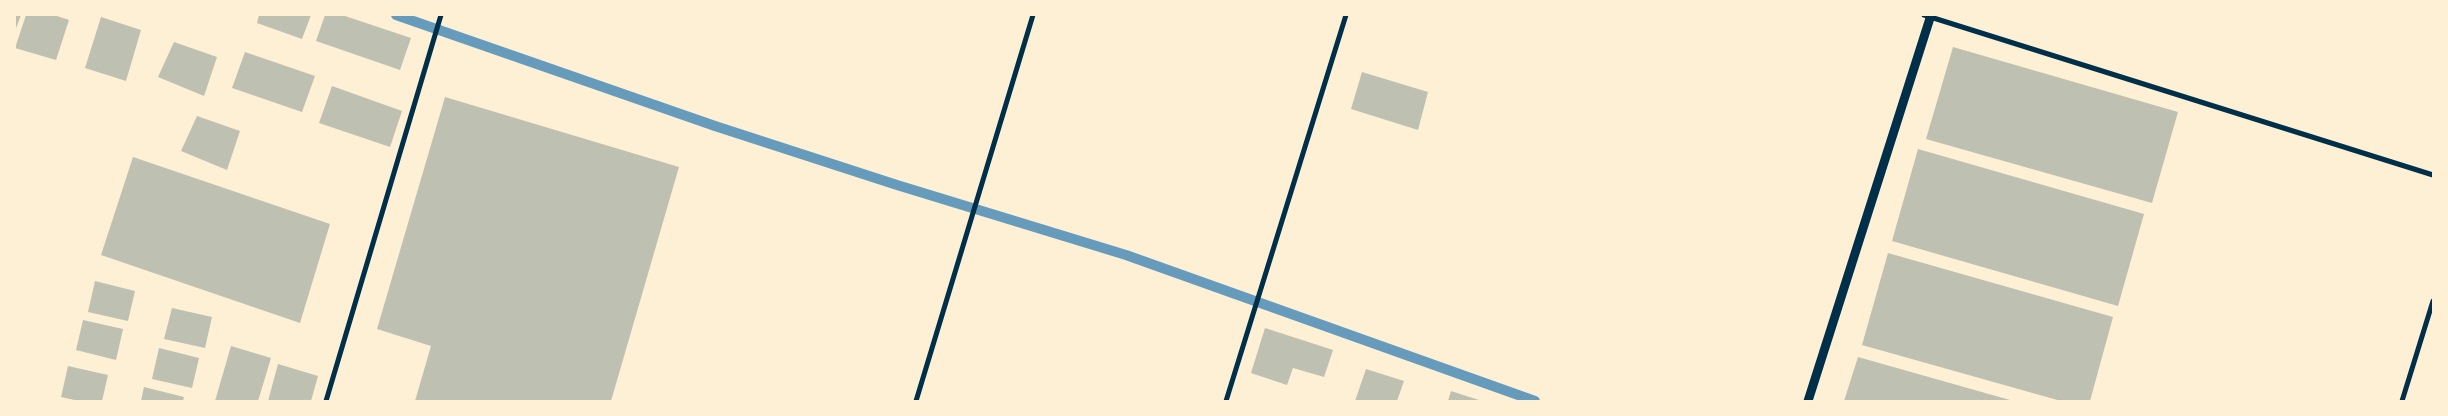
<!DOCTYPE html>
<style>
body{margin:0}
#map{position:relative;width:2448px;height:416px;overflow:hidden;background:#fdf0d5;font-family:"Golos Text",sans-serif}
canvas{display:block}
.frame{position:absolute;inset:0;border:16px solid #fdf0d5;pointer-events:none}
</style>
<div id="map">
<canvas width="2448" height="416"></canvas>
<div class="frame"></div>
</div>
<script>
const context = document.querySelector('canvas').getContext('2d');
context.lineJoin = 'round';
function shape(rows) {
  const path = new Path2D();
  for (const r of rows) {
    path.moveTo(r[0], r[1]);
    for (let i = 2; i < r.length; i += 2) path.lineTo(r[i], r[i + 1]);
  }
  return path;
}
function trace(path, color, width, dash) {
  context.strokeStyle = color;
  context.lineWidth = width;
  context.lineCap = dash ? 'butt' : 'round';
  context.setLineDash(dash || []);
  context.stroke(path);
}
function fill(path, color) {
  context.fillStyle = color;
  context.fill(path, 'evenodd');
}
const stream = shape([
 [396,15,715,126,897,185,1126,255,1535,401]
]);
const building = shape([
 [15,15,21,15,15,31],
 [26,15,54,15,69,20,56,60,15,48],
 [259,15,311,15,302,39,257,23],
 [325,15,342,15,411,38,400,70,316,41],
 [101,17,141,30,126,81,85,68],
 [174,42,217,57,204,96,158,77],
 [1953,47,2178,112,2152,203,1926,139],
 [245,52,315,76,302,112,232,88],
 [1362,72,1428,92,1418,130,1351,109],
 [332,86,402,111,390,147,319,123],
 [445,97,679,167,611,401,415,401,431,346,377,329],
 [197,116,240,131,227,170,181,151],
 [1918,149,2144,214,2118,306,1892,241],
 [133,157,330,224,300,323,101,255],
 [1888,253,2113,317,2090,401,2061,401,1862,345],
 [95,281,135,291,128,321,88,312],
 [172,308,212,317,205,348,164,339],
 [83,320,123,329,116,360,76,350],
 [1265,328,1333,350,1324,377,1293,368,1287,385,1251,373],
 [231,346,271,358,258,401,215,401],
 [159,348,199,358,192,388,152,379],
 [1858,357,2010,400,2009,401,1844,401],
 [278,364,318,376,311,401,268,401],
 [68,366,108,375,102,401,79,401,61,397],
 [1366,369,1404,381,1397,401,1355,401],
 [144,387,184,397,183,401,141,401],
 [1451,391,1482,401,1448,401]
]);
const minor = shape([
 [1924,15,2433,175],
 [326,401,441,15],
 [916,401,1033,15],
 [1226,401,1346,15],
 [2402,401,2433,301]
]);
const tertiary = shape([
 [1808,401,1931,15]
]);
trace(stream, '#669bbc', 10);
fill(building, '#bec0b2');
trace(minor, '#003049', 5);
trace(tertiary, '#003049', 9);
</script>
